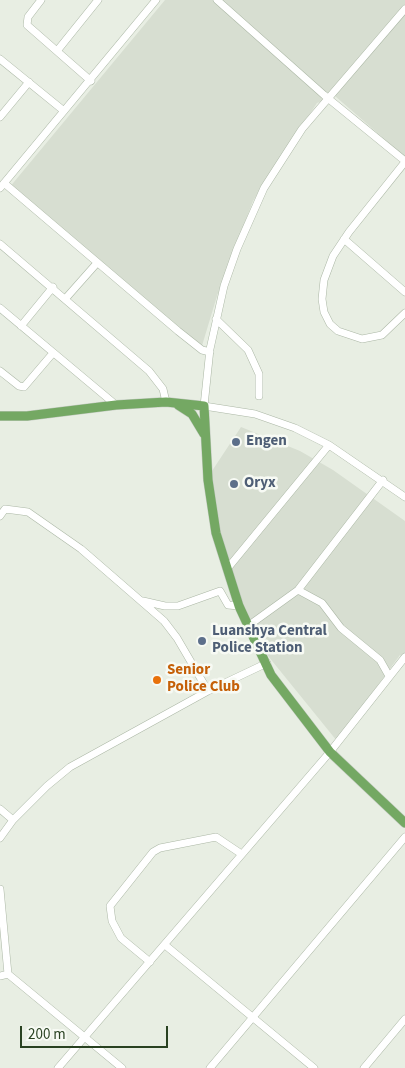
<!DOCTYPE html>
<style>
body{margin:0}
#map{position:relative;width:405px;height:1068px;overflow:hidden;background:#e8eee3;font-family:"Source Sans 3",sans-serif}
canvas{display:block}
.scale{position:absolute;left:20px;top:1026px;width:148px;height:22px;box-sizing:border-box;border:2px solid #294221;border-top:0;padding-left:6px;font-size:15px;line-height:18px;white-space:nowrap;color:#294221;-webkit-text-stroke:4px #f7faf4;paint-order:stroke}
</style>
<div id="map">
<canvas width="405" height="1068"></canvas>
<div class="scale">200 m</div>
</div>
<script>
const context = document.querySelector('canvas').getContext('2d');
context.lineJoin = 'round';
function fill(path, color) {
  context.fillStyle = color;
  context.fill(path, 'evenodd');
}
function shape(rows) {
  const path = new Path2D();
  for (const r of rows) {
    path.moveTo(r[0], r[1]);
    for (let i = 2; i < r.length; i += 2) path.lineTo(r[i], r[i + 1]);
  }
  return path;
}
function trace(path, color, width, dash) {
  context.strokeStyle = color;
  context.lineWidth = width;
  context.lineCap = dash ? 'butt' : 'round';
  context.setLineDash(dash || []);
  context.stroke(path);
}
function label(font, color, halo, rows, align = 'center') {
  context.font = font + ' "Source Sans 3",sans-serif';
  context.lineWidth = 5;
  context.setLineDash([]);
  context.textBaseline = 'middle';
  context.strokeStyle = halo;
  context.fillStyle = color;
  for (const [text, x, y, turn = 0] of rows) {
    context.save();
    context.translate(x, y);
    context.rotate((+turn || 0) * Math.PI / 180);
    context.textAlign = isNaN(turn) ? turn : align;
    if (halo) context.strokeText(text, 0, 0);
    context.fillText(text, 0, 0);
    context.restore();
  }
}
const built = shape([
 [165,0,405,0,405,157,335,96,317,103,253,201,217,296,201,349,9,188],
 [241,427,300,451,333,470,405,521,405,660,400,655,337,741,247,630,221,548,208,477]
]);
const minor = shape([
 [41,0,28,17,27,25,91,81],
 [217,0,324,95,405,161],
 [405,9,302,129,264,188,237,249,224,286,210,349,204,406,255,414,295,428,329,445,405,497],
 [57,51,98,0],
 [0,59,64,111],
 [0,117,29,82],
 [405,162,349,232,333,256,324,280,322,299,324,312,330,324,338,331,362,339,382,335,405,313],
 [4,183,178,331,202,350,210,352],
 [0,188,156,0],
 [344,239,405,292],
 [0,244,149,371,163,389,166,402],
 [66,298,97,263],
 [0,308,116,405],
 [216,319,248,350,259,374,259,396],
 [21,326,53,287],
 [0,371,19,386,24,387,53,353],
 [0,516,5,509,28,512,81,549,164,621,177,638,208,691],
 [227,569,329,445],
 [298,590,322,603,341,628,380,660,389,676],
 [143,601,165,606,178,606,220,591,228,605,239,606],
 [248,626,298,590,383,480],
 [0,809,13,820],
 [0,838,13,820,47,786,70,767,208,691,267,663],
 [0,889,8,974,122,1068],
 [165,945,314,1068],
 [150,962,121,938,112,921,110,906,153,852,160,848,216,837,240,853],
 [0,976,8,974],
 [58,1068,330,752,405,657],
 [210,1068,405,837],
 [364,1068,405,1019]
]);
const major = shape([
 [178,405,192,414,204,434],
 [0,416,27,416,116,405,166,402,204,406,208,480,216,533,239,606,271,675,330,752,405,823]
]);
const markers = [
 [236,442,5,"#5c6f8a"],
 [234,484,5,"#5c6f8a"],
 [202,641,5,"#5c6f8a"],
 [157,680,5,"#e8710a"]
];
const serviceNames = [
 ["Engen",246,442],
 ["Oryx",244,484],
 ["Luanshya Central",212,632],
 ["Police Station",212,649]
];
const foodNames = [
 ["Senior",167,671],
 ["Police Club",167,688]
];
fill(built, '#d7ded1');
trace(minor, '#abb7a5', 8);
trace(major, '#c3cac1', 10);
trace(minor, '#fff', 7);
trace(major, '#74a863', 9);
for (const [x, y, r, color] of markers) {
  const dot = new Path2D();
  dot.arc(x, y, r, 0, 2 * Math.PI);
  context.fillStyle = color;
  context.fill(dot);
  trace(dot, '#f7faf4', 2);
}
label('bold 15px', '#4e5e75', '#f7faf4', serviceNames, 'left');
label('bold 15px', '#c56008', '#f7faf4', foodNames, 'left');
</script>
